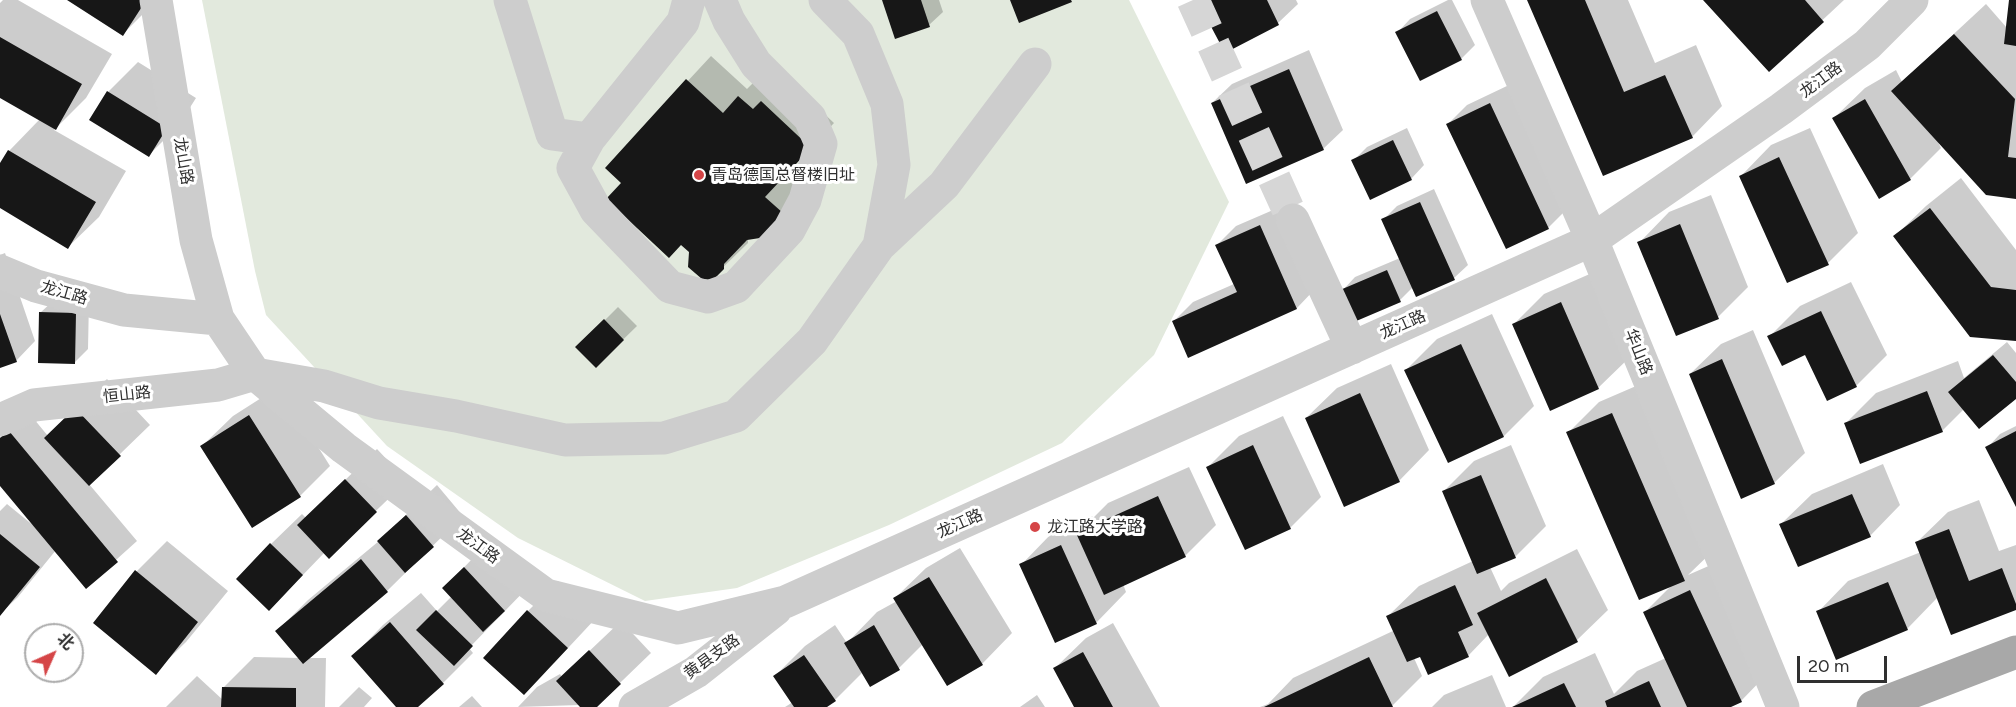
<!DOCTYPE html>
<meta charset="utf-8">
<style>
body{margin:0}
#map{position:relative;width:2016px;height:707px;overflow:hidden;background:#fff;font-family:Figtree,"Noto Sans SC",sans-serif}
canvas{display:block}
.north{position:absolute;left:24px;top:623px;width:60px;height:60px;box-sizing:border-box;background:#fff;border:2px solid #acacac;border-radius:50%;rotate:45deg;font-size:16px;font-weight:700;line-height:24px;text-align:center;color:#303030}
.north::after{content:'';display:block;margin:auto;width:21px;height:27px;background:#d54547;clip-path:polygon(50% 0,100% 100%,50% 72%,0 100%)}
.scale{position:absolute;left:1797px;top:656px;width:90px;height:27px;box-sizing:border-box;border:3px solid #303030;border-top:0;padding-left:8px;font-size:18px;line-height:21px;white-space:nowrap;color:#303030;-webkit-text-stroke:4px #fff;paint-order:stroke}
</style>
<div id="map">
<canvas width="2016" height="707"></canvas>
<div class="north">北</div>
<div class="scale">20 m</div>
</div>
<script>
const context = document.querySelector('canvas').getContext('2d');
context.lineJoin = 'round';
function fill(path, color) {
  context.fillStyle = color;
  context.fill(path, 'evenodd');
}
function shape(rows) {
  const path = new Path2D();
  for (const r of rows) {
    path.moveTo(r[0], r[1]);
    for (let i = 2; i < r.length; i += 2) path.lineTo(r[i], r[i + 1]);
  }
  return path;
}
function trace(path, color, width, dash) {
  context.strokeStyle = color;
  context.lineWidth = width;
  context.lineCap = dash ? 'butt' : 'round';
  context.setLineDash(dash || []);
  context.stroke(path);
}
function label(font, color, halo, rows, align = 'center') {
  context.font = font + ' Figtree,"Noto Sans SC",sans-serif';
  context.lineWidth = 6;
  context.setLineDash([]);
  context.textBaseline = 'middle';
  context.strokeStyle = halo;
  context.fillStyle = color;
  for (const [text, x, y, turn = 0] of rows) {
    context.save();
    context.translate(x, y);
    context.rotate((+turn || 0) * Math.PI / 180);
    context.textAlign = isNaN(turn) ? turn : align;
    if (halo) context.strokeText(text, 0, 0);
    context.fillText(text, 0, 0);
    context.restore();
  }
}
const green = shape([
 [202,0,1129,0,1229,202,1154,355,1062,443,889,525,737,588,645,601,518,538,387,446,266,315,255,271]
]);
const shadow = shape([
 [3,0,18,0,112,54,86,98,54,130,126,171,99,217,68,247,0,207,0,166,9,151,40,119,0,96,0,3],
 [70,0,153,4,123,34],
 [883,0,939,0,943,12,929,25],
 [1199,0,1296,0,1298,4,1278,23,1225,51],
 [1448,0,1452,0,1475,45,1461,59,1397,33,1410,19],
 [1529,0,1628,0,1655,63,1696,45,1722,106,1692,137,1604,174],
 [1705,0,1844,0,1769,70],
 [2010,0,2016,0,2016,197,1937,140,1941,148,1910,179,1834,118,1865,88,1896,70,1902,82,1986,4,2007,28],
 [1309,50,1343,130,1323,149,1212,103,1232,84],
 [711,56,747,89,763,73,786,78,834,123,788,172,806,188,784,212,748,239,748,243,712,278,690,251,607,168],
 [138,62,196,98,179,125,149,155,108,92],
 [1509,85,1568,208,1548,228,1448,124,1467,105],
 [1407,128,1424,165,1411,179,1353,161,1367,147],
 [1810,128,1858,233,1828,263,1741,176,1771,145],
 [1961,178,2016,250,2016,340,1895,236,1926,206],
 [1434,189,1468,265,1454,278,1413,287,1400,300,1354,320,1342,291,1355,277,1400,258,1383,220,1397,206],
 [1711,195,1748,287,1718,317,1639,243,1669,212],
 [1280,207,1316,288,1297,308,1189,356,1174,321,1193,302,1234,284,1217,245,1236,226],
 [5,253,35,341,16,361,0,366,0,255],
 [1592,273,1629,358,1598,388,1514,324,1544,294],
 [1851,282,1887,355,1856,386,1827,399,1806,353,1769,337,1800,306],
 [54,300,89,300,88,349,74,363,40,313],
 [618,307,637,326,596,366,578,347],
 [1492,314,1534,406,1504,436,1449,461,1406,370,1437,339],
 [1753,330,1805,453,1774,483,1690,374,1721,344],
 [2007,342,2016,353,2016,397,1964,409,1942,431,1846,423,1876,393,1958,361,1964,378],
 [1391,364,1429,450,1399,481,1306,418,1337,388],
 [107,379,150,425,89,484,137,541,87,586,56,550,18,597,0,614,0,511,7,504,34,526,0,484,0,437,29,413,48,436],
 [1643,383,1715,549,1688,575,1720,561,1771,670,1741,701,1727,707,1513,707,1543,677,1595,653,1614,694,1637,671,1666,658,1645,612,1672,585,1568,433,1599,402],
 [280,386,330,466,300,496,202,446,233,416],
 [1283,416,1321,497,1290,528,1208,467,1239,436],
 [2016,426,2016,504,1987,448,2000,434],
 [1511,445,1546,526,1515,557,1490,567,1501,591,1509,583,1577,549,1608,610,1577,640,1510,675,1489,634,1468,656,1420,655,1414,658,1422,676,1391,707,1260,707,1268,704,1293,678,1395,630,1388,616,1419,586,1473,561,1444,491,1474,461],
 [377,449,407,481,329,556,325,552,299,579,271,544,302,514,306,518],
 [1883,464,1900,505,1870,536,1781,524,1812,494],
 [1189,467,1216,525,1185,556,1123,584,1126,592,1096,623,1021,565,1051,534,1092,516,1093,518,1108,503],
 [437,485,463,516,387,591,307,658,326,658,325,707,166,707,197,676,223,700,223,688,254,657,300,658,277,631,308,600,379,541],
 [1979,500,1999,551,2016,545,2016,608,1938,597,1907,629,1818,612,1848,581,1921,552,1917,542,1948,512],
 [167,541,228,591,186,642,155,672,95,623,137,571],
 [960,548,1012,633,982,664,923,644,899,668,863,672,835,700,824,707,785,707,793,702,775,676,805,646,835,625,847,643,877,612,897,601,895,598,926,568],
 [474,557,535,580,469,648,473,653,443,683,416,707,398,707,353,656,383,625,421,593,437,611,452,596,444,588],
 [558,581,597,617,554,663,528,611],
 [621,621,651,653,595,707,580,705,518,707,537,687,560,674,562,677],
 [1113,623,1160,707,1076,707,1055,668,1086,638],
 [1492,675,1506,707,1432,707,1444,695],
 [359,687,372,698,364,707,339,707],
 [1037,695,1045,707,1020,707],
 [472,696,482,707,459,707]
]);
const building = shape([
 [67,0,143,0,145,2,123,36],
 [882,0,921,0,930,27,895,39],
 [1010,0,1071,0,1072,2,1019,23],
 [1197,0,1267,0,1279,25,1225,53],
 [1527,0,1585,0,1624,92,1665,75,1693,138,1603,176],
 [1703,0,1805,0,1824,22,1769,72],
 [2009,0,2016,0,2016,46,2004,44],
 [1437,11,1462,60,1420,81,1395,32],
 [1954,34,2015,99,2008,157,2016,158,2016,199,1986,195,1891,91],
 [0,37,82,84,56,130,0,98],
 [1289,69,1324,150,1246,184,1211,103],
 [686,79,723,113,738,96,753,109,761,101,811,148,765,197,783,213,760,238,747,240,724,264,724,269,713,280,702,279,688,267,689,252,681,245,669,258,606,199,621,183,605,168],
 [107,91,167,128,149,157,89,120],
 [1865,99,1911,180,1879,199,1832,118],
 [1490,103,1549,229,1506,249,1446,124],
 [1393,140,1412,180,1370,200,1351,160],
 [8,150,96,202,68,249,0,208,0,163],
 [1779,157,1829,265,1787,283,1739,176],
 [1420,202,1455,280,1416,297,1381,219],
 [1930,208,1991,287,2016,290,2016,341,1970,337,1893,236],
 [1680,224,1719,319,1676,336,1637,242],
 [1260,225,1297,309,1188,358,1172,321,1237,292,1215,245],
 [1387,270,1401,302,1354,322,1340,290],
 [1561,302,1599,389,1550,411,1512,324],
 [1821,311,1857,387,1827,401,1805,355,1782,366,1767,336],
 [39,312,76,313,75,364,38,363],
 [0,314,17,362,0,368],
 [604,319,624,340,596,368,575,347],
 [1461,344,1504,437,1448,463,1404,370],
 [1993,355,2016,382,2016,399,1979,429,1948,392],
 [1722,359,1775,484,1741,499,1689,374],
 [1927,391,1943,432,1860,464,1844,423],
 [1360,393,1400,482,1344,507,1305,418],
 [75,408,121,456,89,486,44,438],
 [1612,413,1685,581,1639,600,1566,432],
 [249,415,301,497,252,528,200,446],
 [9,431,118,562,86,589,0,486,0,438],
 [2016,431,2016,507,1985,447],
 [1253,445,1291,529,1245,550,1206,467],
 [1481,475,1516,558,1477,574,1442,491],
 [345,479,377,512,329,559,297,525],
 [1852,494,1871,537,1798,567,1779,524],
 [1158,496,1186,557,1104,595,1076,533],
 [406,515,434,547,405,573,377,541],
 [1949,529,1969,581,2002,568,2016,604,2016,610,1951,635,1915,542],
 [0,534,40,567,0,616],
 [270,543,303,575,269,611,236,579],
 [1061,545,1097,624,1055,643,1019,564],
 [361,559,388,592,303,664,275,631],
 [464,567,505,611,483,632,442,588],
 [135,570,198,622,156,675,93,623],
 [929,577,983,665,947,686,893,598],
 [1546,578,1578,642,1509,677,1477,613],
 [1888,582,1908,630,1836,660,1816,611],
 [1455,585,1473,625,1458,632,1469,657,1428,675,1420,657,1407,662,1386,616],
 [1690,590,1742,702,1731,707,1687,707,1643,612],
 [436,610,473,646,454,666,416,630],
 [527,610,568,648,524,695,483,658],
 [390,622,444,684,418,707,396,707,351,656],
 [874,625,900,670,870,687,844,643],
 [589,650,621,684,597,707,580,707,556,681],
 [1083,652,1113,707,1074,707,1053,668],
 [804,655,836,701,827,707,794,707,773,676],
 [1369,657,1393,707,1264,707],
 [1649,681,1661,707,1607,707,1605,701],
 [1564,683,1576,707,1512,707],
 [222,687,296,688,296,707,221,707]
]);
const minorTunnel = shape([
 [1193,0,1293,220]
]);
const minor = shape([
 [156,0,196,240,218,319,255,374,344,448,546,595,678,628,785,602,1592,240,1781,109,1867,45,1912,0],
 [510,0,552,134,589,139],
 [689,0,683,22,589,139,573,168,596,210,670,287,708,297,736,287,789,230,805,200,821,144,810,118,756,64,729,21,720,0],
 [1487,0,1592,240,1783,707],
 [1293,220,1352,348],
 [879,246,944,185,1035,64],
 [0,271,36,286,124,310,218,319],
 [0,420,34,405,218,385,255,374,324,386,379,403,456,416,565,440,664,438,736,416,812,341,879,246,894,165,887,104,858,34,825,0],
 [635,707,696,672,776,609]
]);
const major = shape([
 [1873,707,2016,652]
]);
const markers = [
 [699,175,6,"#d54547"],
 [1035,527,6,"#d54547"]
];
const streetNames = [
 ["龙江路",1821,80,-37],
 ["龙山路",183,161,80],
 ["龙江路",64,293,16],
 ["龙江路",1403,325,-24],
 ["华山路",1638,352,68],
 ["恒山路",127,395,-6],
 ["龙江路",960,524,-24],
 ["龙江路",478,546,36],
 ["黄县支路",712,657,-36]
];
const poiNames = [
 ["青岛德国总督楼旧址",711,175],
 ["龙江路大学路",1047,527]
];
fill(green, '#e2e9dd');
fill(shadow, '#0003');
fill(building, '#171717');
trace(minorTunnel, '#d6d6d6', 33, [33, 16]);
trace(minor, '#cdcdcd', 33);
trace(major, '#a8a8a8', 33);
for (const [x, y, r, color] of markers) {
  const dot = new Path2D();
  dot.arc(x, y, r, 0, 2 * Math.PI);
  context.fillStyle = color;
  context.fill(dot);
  trace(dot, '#fff', 2);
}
label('16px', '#303030', '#fff', streetNames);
label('16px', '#303030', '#fff', poiNames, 'left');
</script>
